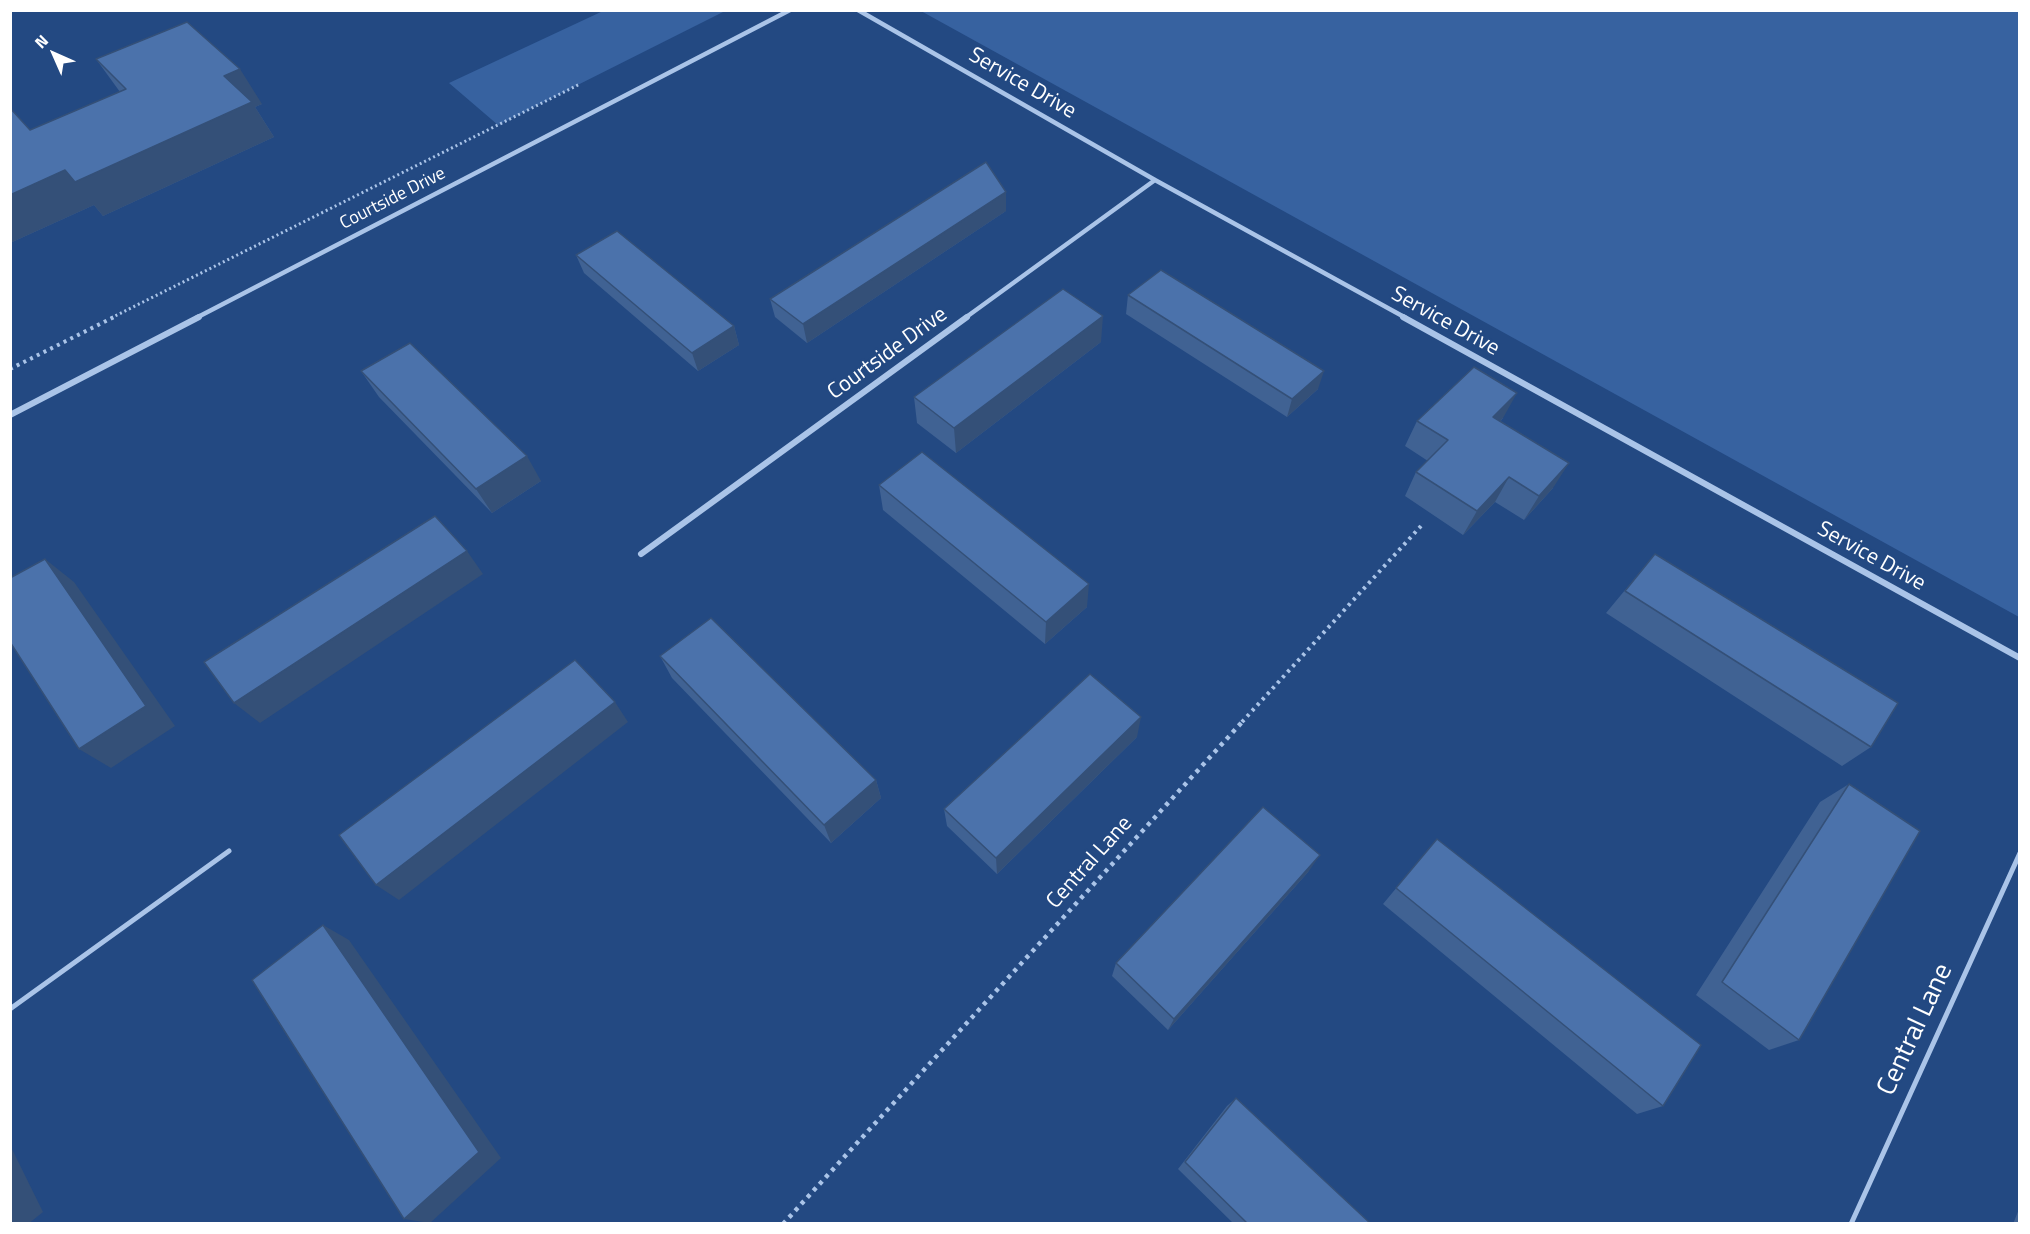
<!DOCTYPE html>
<style>
body{margin:0}
#map{position:relative;width:2030px;height:1234px;overflow:hidden;background:#234982;font-family:"Titillium Web",sans-serif}
canvas{display:block}
.frame{position:absolute;inset:0;border:12px solid #fff;pointer-events:none}
.north{position:absolute;left:24px;top:24px;width:60px;height:60px;-webkit-text-stroke:4px #234982;paint-order:stroke;rotate:315deg;font-size:16px;font-weight:700;line-height:24px;text-align:center;color:#fff}
.north::after{content:'';display:block;margin:auto;width:21px;height:27px;background:#fff;clip-path:polygon(50% 0,100% 100%,50% 72%,0 100%)}
</style>
<div id="map">
<canvas width="2030" height="1234"></canvas>
<div class="frame"></div>
<div class="north">N</div>
</div>
<script>
const context = document.querySelector('canvas').getContext('2d');
context.lineJoin = 'round';
function fill(path, color) {
  context.fillStyle = color;
  context.fill(path, 'evenodd');
}
function shape(rows) {
  const path = new Path2D();
  for (const r of rows) {
    path.moveTo(r[0], r[1]);
    for (let i = 2; i < r.length; i += 2) path.lineTo(r[i], r[i + 1]);
  }
  return path;
}
function trace(path, color, width, dash) {
  context.strokeStyle = color;
  context.lineWidth = width;
  context.lineCap = dash ? 'butt' : 'round';
  context.setLineDash(dash || []);
  context.stroke(path);
}
function label(font, color, halo, rows, align = 'center') {
  context.font = font + ' "Titillium Web",sans-serif';
  context.lineWidth = 4.5;
  context.setLineDash([]);
  context.textBaseline = 'middle';
  context.strokeStyle = halo;
  context.fillStyle = color;
  for (const [text, x, y, turn = 0] of rows) {
    context.save();
    context.translate(x, y);
    context.rotate((+turn || 0) * Math.PI / 180);
    context.textAlign = isNaN(turn) ? turn : align;
    if (halo) context.strokeText(text, 0, 0);
    context.fillText(text, 0, 0);
    context.restore();
  }
}
const green = shape([
 [603,11,725,11,498,125,449,83],
 [921,11,2019,11,2019,617]
]);
const pathFar2 = shape([
 [111,318,580,84]
]);
const pathFar1 = shape([
 [10,369,114,317],
 [1242,722,1421,526]
]);
const path = shape([
 [783,1224,1243,721]
]);
const lane = shape([
 [10,1009,229,851],
 [1851,1224,2020,853]
]);
const streetFar1 = shape([
 [858,10,1155,180,1406,318],
 [196,318,790,10],
 [965,318,1155,180]
]);
const street = shape([
 [1403,317,2020,658],
 [10,415,199,317],
 [641,554,967,317]
]);
const wall = shape([
 [96,59,262,104,255,107,274,137,103,216,94,205,10,243,10,108,30,130,120,92],
 [1006,211,807,343,775,317,770,299],
 [576,255,734,326,739,345,698,371,584,273],
 [1128,295,1318,389,1287,417,1126,314],
 [1101,342,956,453,917,423,914,397],
 [361,371,541,481,492,513,379,397],
 [1503,418,1500,422,1553,488,1524,520,1495,502,1463,535,1405,496,1416,472,1428,461,1405,446,1417,421],
 [879,485,1087,607,1045,644,883,510],
 [1655,554,1871,747,1842,766,1606,613],
 [660,656,876,780,881,798,831,843,672,678],
 [1137,737,997,874,947,826,944,809],
 [1849,784,1799,1040,1769,1050,1696,995,1820,802],
 [1437,839,1663,1106,1637,1114,1383,904],
 [1309,871,1168,1030,1112,976,1116,963],
 [1236,1098,1371,1224,1234,1224,1178,1169,1227,1106],
 [2019,1209,2019,1224,2013,1224]
]);
const shadedWall = shape([
 [240,69,262,104,255,107,274,137,103,216,75,182,224,76],
 [65,170,94,205,10,243,10,195],
 [1006,192,1006,211,807,343,803,324],
 [1103,316,1101,342,956,453,954,428],
 [734,326,739,345,698,371,692,353],
 [1324,371,1318,389,1287,417,1292,399],
 [1517,393,1503,418,1480,443,1493,417],
 [527,456,541,481,492,513,476,489],
 [1569,463,1553,488,1524,520,1539,496],
 [1509,477,1495,502,1463,535,1477,511],
 [467,551,483,574,260,723,234,703],
 [45,559,74,582,175,726,111,768,79,749],
 [1089,584,1087,607,1045,644,1046,622],
 [615,702,628,722,399,900,376,885],
 [1141,717,1137,737,997,874,996,858],
 [876,780,881,798,831,843,824,825],
 [1320,855,1309,871,1168,1030,1174,1019],
 [323,925,349,940,501,1158,430,1223,404,1219],
 [10,1145,43,1212,28,1224,10,1224]
]);
const building = shape([
 [187,22,240,69,224,76,252,102,75,182,65,170,10,195,10,108,30,130,126,89,96,59,187,22],
 [986,162,1006,192,803,324,770,299,986,162],
 [617,231,734,326,692,353,576,255,617,231],
 [1161,270,1324,371,1292,399,1128,295,1161,270],
 [1063,289,1103,316,954,428,914,397,1063,289],
 [410,343,527,456,476,489,361,371,410,343],
 [1474,367,1517,393,1493,417,1569,463,1539,496,1509,477,1477,511,1416,472,1448,440,1417,421,1474,367],
 [922,452,1089,584,1046,622,879,485,922,452],
 [435,516,467,551,234,703,204,662,435,516],
 [1655,554,1898,703,1871,747,1625,591,1655,554],
 [45,559,146,706,79,749,10,642,10,578,45,559],
 [711,618,876,780,824,825,660,656,711,618],
 [575,660,615,702,376,885,339,835,575,660],
 [1090,674,1141,717,996,858,944,809,1090,674],
 [1849,784,1920,831,1799,1040,1722,982,1849,784],
 [1263,807,1320,855,1174,1019,1116,963,1263,807],
 [1437,839,1701,1045,1663,1106,1396,888,1437,839],
 [323,925,479,1152,404,1219,252,980,323,925],
 [1236,1098,1371,1224,1248,1224,1185,1162,1236,1098],
 [10,1203,13,1209,10,1211,10,1203]
]);
const farStreetnames = [
 ["Courtside Drive",393,199,-27]
];
const streetNames = [
 ["Service Drive",1022,84,30],
 ["Service Drive",1445,322,29],
 ["Courtside Drive",888,354,-36],
 ["Service Drive",1871,557,29],
 ["Central Lane",1090,863,-48]
];
const nearStreetnames = [
 ["Central Lane",1916,1030,-65]
];
fill(green, '#3762a0');
trace(pathFar2, '#aac4e8', 3, [2, 3]);
trace(pathFar1, '#aac4e8', 4, [3, 4.5]);
trace(path, '#aac4e8', 4.5, [4, 5]);
trace(lane, '#aac4e8', 5);
trace(streetFar1, '#aac4e8', 4.5);
trace(street, '#aac4e8', 6);
fill(wall, '#406293');
fill(shadedWall, '#345078');
fill(building, '#4b72ab');
trace(building, '#345078', 1.5);
label('18px', '#fff', '#234982', farStreetnames);
label('22px', '#fff', '#234982', streetNames);
label('27px', '#fff', '#234982', nearStreetnames);
</script>
